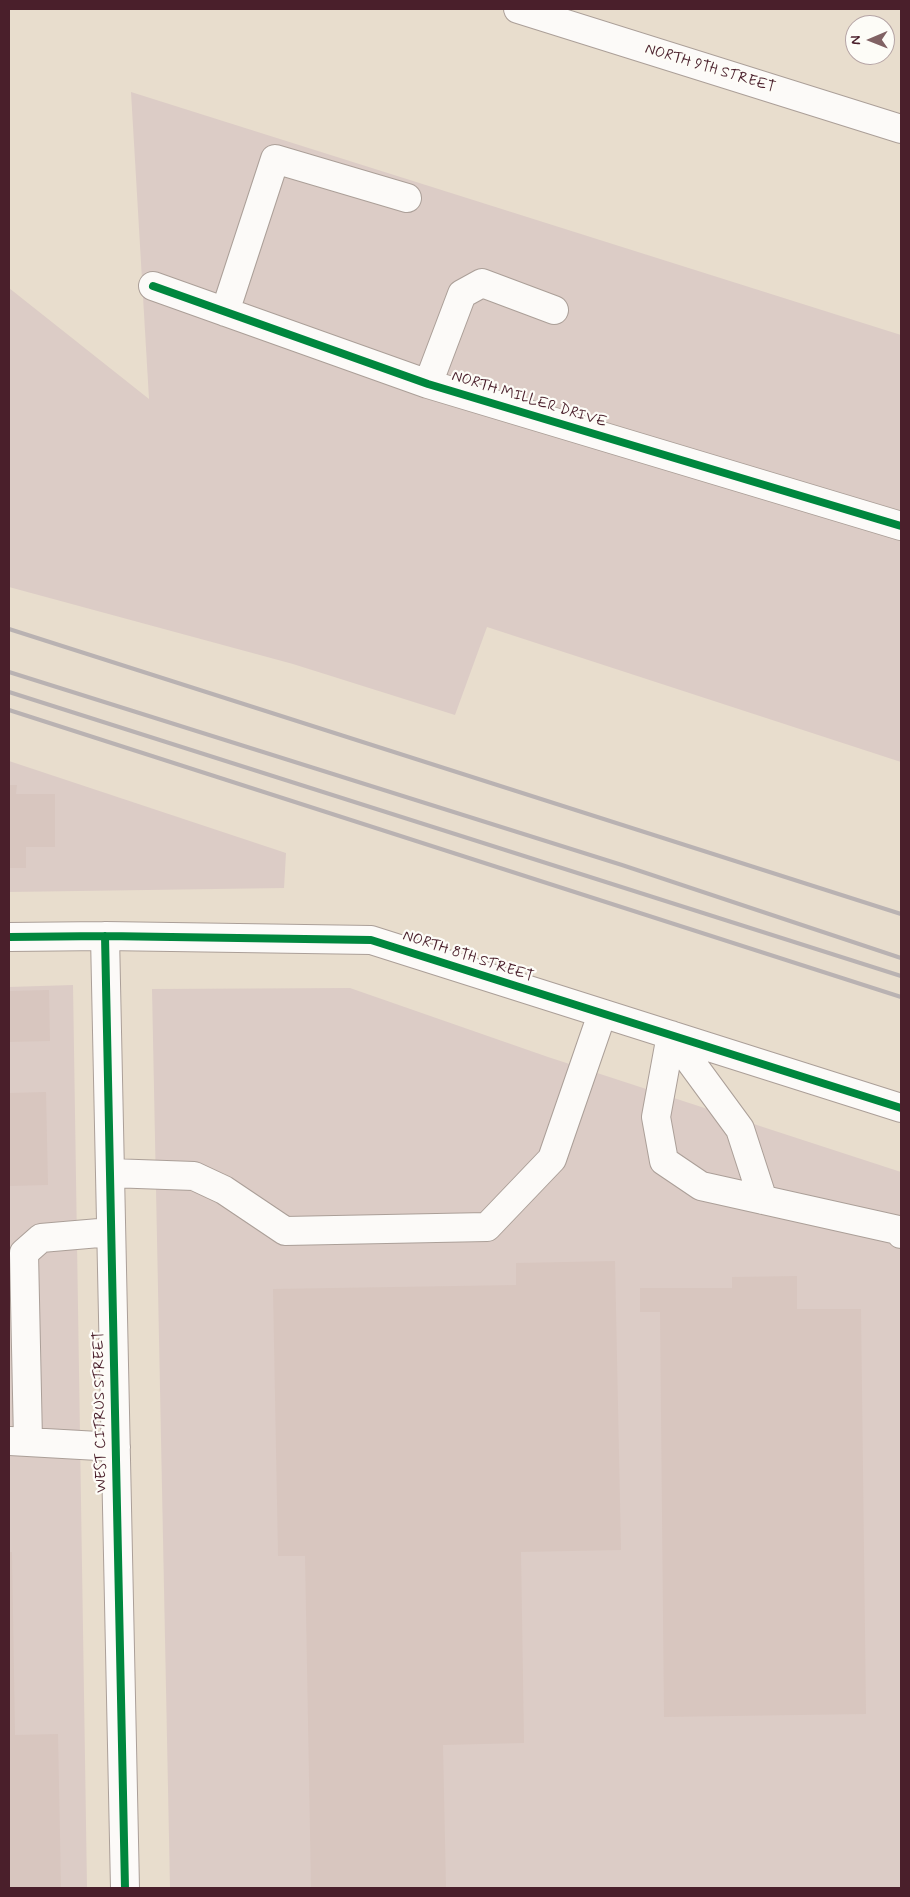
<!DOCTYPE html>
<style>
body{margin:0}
#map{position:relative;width:910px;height:1897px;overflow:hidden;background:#e8ddcd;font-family:Mynerve,sans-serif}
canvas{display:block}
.frame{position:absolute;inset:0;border:10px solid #4a1f2b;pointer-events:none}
.north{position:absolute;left:845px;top:15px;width:50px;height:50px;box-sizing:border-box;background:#fdfcf7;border:1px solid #b5a4a5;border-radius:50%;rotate:269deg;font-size:14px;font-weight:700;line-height:20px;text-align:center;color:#4a1f2b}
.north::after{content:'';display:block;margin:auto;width:18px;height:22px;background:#816264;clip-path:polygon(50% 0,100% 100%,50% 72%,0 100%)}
</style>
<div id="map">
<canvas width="910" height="1897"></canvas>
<div class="frame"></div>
<div class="north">N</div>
</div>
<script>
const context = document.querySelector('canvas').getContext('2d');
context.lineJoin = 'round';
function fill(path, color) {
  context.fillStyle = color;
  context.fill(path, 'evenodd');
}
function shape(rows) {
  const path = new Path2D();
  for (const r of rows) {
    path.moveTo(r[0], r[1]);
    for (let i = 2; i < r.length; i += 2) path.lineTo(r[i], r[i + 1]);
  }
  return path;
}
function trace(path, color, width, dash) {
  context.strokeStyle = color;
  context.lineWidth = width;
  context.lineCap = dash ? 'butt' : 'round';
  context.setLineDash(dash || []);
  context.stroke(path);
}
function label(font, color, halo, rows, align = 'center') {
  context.font = font + ' Mynerve,sans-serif';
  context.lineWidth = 4.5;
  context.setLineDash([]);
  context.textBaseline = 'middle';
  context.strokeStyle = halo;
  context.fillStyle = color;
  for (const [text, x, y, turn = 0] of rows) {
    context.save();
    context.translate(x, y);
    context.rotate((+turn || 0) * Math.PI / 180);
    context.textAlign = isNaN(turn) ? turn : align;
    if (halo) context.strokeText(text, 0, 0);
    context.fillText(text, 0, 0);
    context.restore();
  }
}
const industrial = shape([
 [131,92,901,335,901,762,487,627,455,715,293,664,9,587,9,288,149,399],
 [9,761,286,853,284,888,9,892],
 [73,985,87,1888,9,1888,9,987],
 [350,988,548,1057,901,1172,901,1888,170,1888,152,989]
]);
const building = shape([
 [9,785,17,785,16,794,55,794,55,847,26,847,26,868,9,868],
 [49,990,50,1041,9,1042,9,991],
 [46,1092,48,1185,9,1186,9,1093],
 [615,1261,621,1550,521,1552,524,1743,443,1745,446,1888,311,1888,305,1556,278,1556,273,1289,516,1285,516,1263],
 [797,1276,797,1309,861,1309,866,1714,664,1717,660,1312,640,1312,640,1288,732,1288,732,1277],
 [9,1552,12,1552,15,1735,58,1734,61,1888,9,1888]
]);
const minor = shape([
 [518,9,901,129],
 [153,286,428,384,901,526],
 [225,312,275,159,407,198],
 [428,384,462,294,482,283,554,310],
 [105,936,125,1888],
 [9,937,105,936,371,940,901,1108],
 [671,1035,656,1117,664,1161,701,1186,898,1230,901,1234],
 [671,1035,740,1129,763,1200],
 [110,1173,194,1176,224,1190,285,1231,487,1227,552,1159,602,1014],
 [10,1441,116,1447],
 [28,1441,24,1253,41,1238,111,1232]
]);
const rail = shape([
 [9,629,901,914],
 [9,672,622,865,901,958],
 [9,692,901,976],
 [9,710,901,997]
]);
const cycleway = shape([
 [153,286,428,384,901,526],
 [105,936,125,1888],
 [9,937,105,936,371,940,901,1108]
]);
const streetNames = [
 ["NORTH 9TH STREET",710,69,17],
 ["NORTH MILLER DRIVE",529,400,17],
 ["NORTH 8TH STREET",468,957,18],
 ["WEST CITRUS STREET",101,1412,-91]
];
fill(industrial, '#dcccc6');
fill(building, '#d8c6bf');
trace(minor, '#ab9f98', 30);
trace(minor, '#fcfaf8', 28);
trace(rail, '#b9b2b2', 4);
trace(cycleway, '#00873e', 8);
label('15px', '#4a1f2b', '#fdfcf7', streetNames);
</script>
